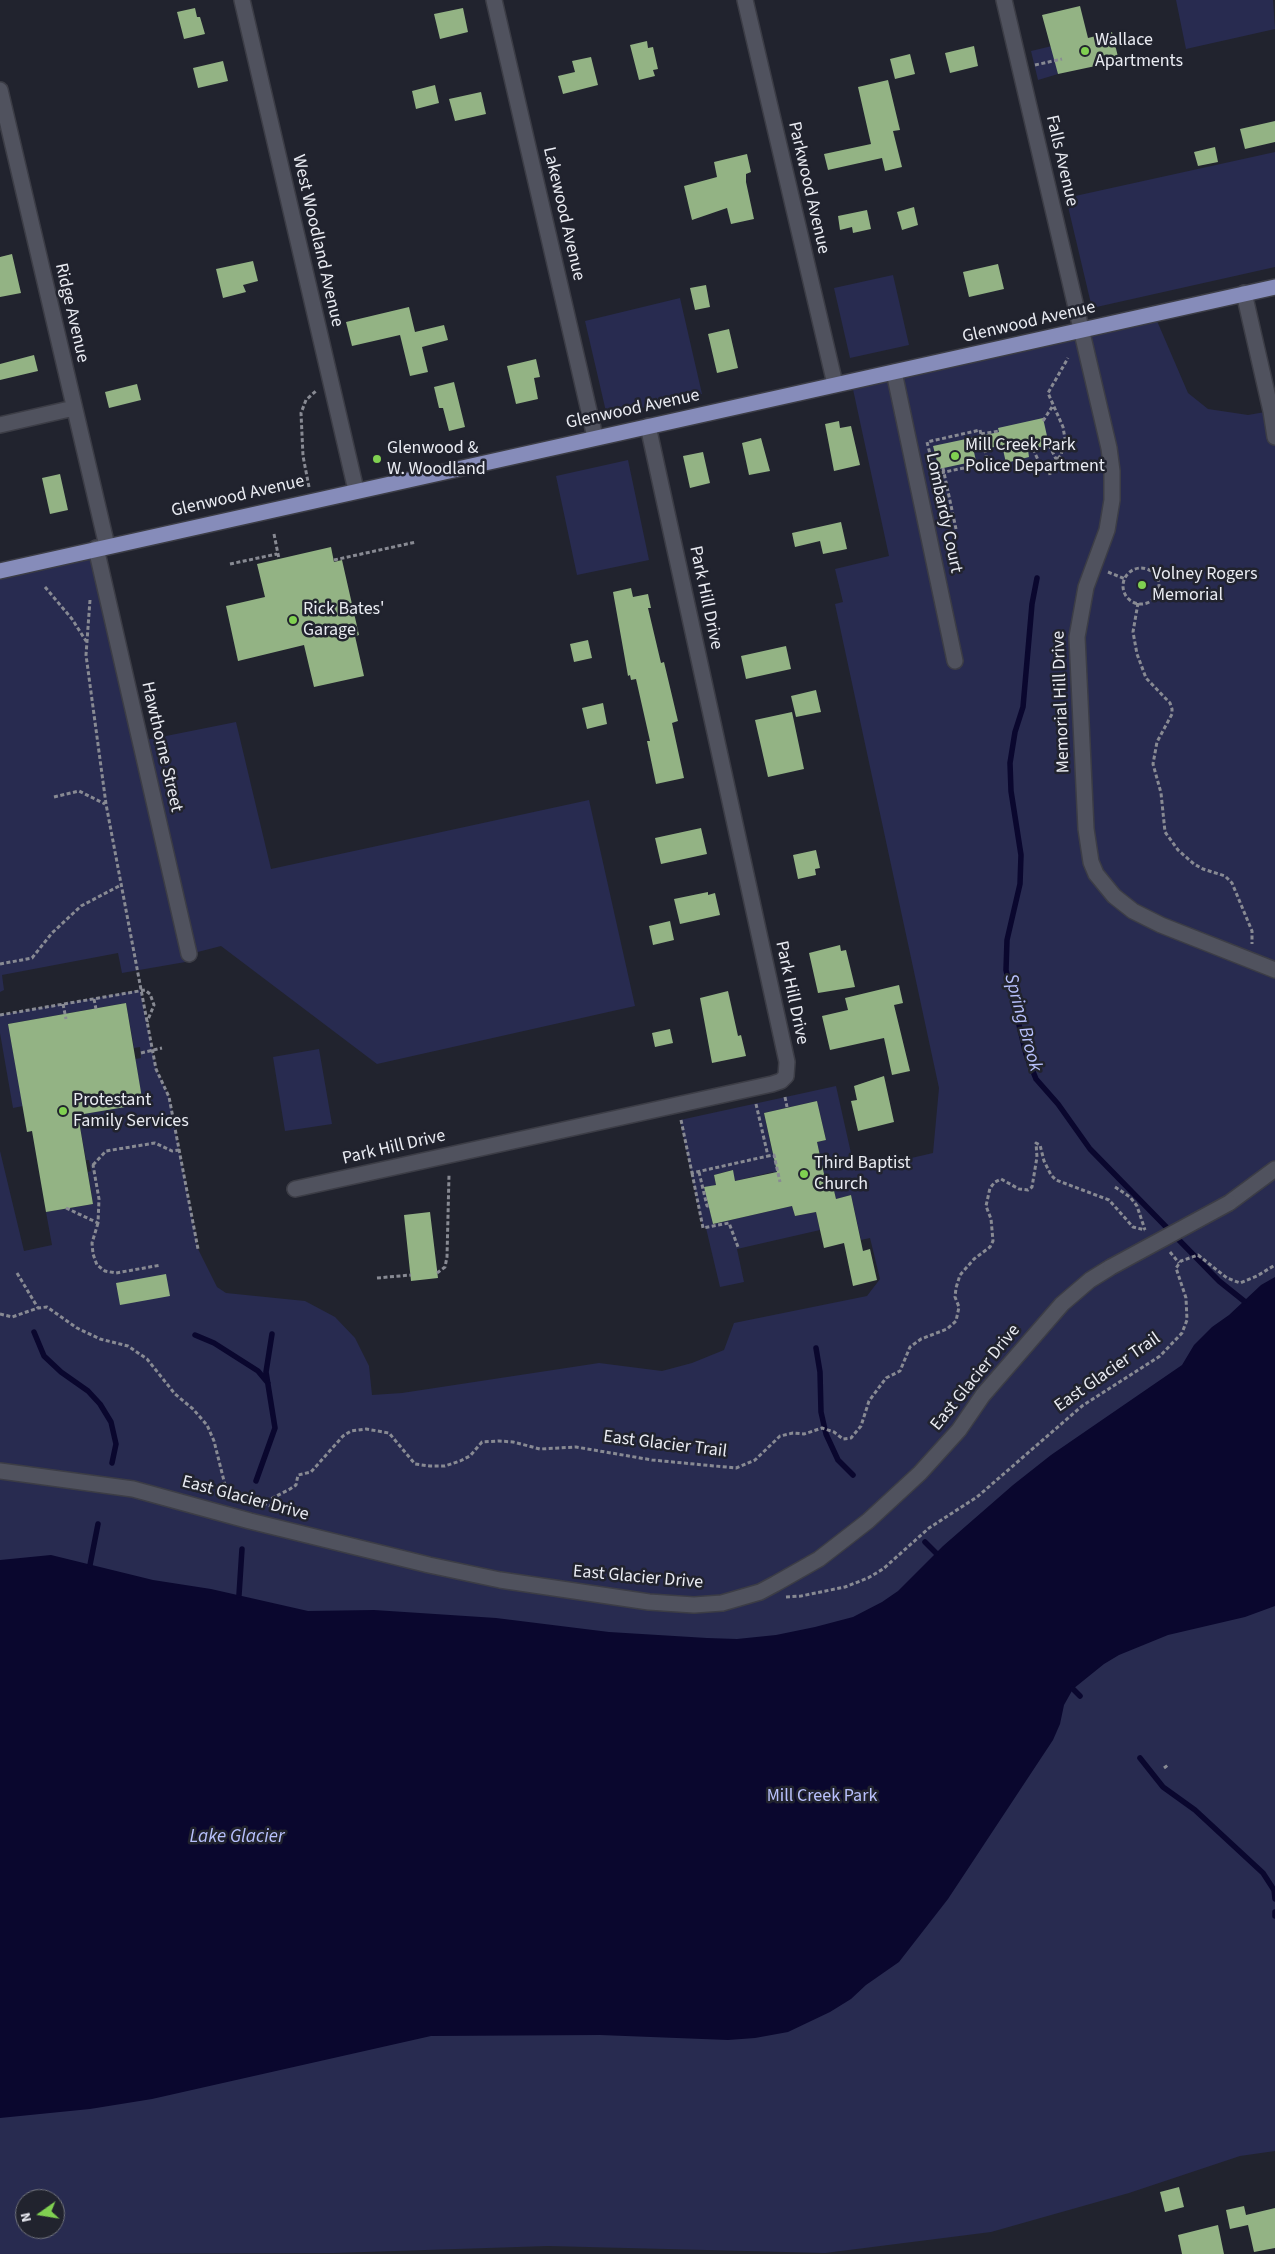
<!DOCTYPE html>
<style>
body{margin:0}
#map{position:relative;width:1275px;height:2254px;overflow:hidden;background:#21232e;font-family:"Source Sans 3",sans-serif}
canvas{display:block}
.north{position:absolute;left:15px;top:2189px;width:50px;height:50px;box-sizing:border-box;background:#21232e;border:1px solid #71737c;border-radius:50%;rotate:257deg;font-size:14px;font-weight:700;line-height:20px;text-align:center;color:#e9ebf2}
.north::after{content:'';display:block;margin:auto;width:18px;height:22px;background:#80d051;clip-path:polygon(50% 0,100% 100%,50% 72%,0 100%)}
</style>
<div id="map">
<canvas width="1275" height="2254"></canvas>
<div class="north">N</div>
</div>
<script>
const context = document.querySelector('canvas').getContext('2d');
context.lineJoin = 'round';
function fill(path, color) {
  context.fillStyle = color;
  context.fill(path, 'evenodd');
}
function shape(rows) {
  const path = new Path2D();
  for (const r of rows) {
    if (r.length === 3) {
      path.moveTo(r[0] + r[2], r[1]);
      path.arc(r[0], r[1], r[2], 0, 2 * Math.PI);
      continue;
    }
    path.moveTo(r[0], r[1]);
    for (let i = 2; i < r.length; i += 2) path.lineTo(r[i], r[i + 1]);
  }
  return path;
}
function trace(path, color, width, dash) {
  context.strokeStyle = color;
  context.lineWidth = width;
  context.lineCap = dash ? 'butt' : 'round';
  context.setLineDash(dash || []);
  context.stroke(path);
}
function label(font, color, halo, rows, align = 'center') {
  context.font = font + ' "Source Sans 3",sans-serif';
  context.lineWidth = 5;
  context.setLineDash([]);
  context.textBaseline = 'middle';
  context.strokeStyle = halo;
  context.fillStyle = color;
  for (const [text, x, y, turn = 0] of rows) {
    context.save();
    context.translate(x, y);
    context.rotate((+turn || 0) * Math.PI / 180);
    context.textAlign = isNaN(turn) ? turn : align;
    if (halo) context.strokeText(text, 0, 0);
    context.fillText(text, 0, 0);
    context.restore();
  }
}
const green = shape([
 [1176,0,1273,0,1275,29,1186,49],
 [1052,46,1058,74,1038,80,1031,51],
 [1275,152,1275,267,1092,308,1066,198],
 [893,275,909,345,850,358,834,288],
 [680,298,702,394,607,416,585,321],
 [1154,314,1188,393,1208,409,1248,415,1271,411,1275,437,1275,2151,1240,2156,1129,2193,991,2232,825,2253,548,2246,334,2253,0,2254,0,1151,24,1251,52,1245,46,1212,93,1204,88,1172,91,1171,89,1160,86,1160,78,1115,143,1104,135,1059,141,1058,140,1047,134,1048,126,1003,8,1024,23,1106,13,1108,0,1033,0,1015,140,990,156,1069,169,1097,198,1249,217,1287,226,1293,305,1301,335,1317,355,1338,369,1366,372,1395,402,1393,599,1363,662,1371,692,1363,724,1350,734,1323,867,1296,880,1279,870,1238,861,1240,851,1195,836,1199,832,1182,826,1183,817,1142,826,1140,817,1101,764,1113,772,1151,785,1181,773,1172,735,1181,732,1170,714,1175,716,1185,705,1188,713,1224,792,1206,795,1216,816,1212,820,1230,737,1249,744,1282,720,1287,706,1228,703,1228,680,1120,836,1086,855,1171,933,1153,939,1088,835,604,843,602,835,569,889,556,851,380],
 [25,2199,55,2199,55,2229,25,2229],
 [628,460,649,560,577,575,556,476],
 [96,548,141,741,236,722,271,869,589,800,635,1006,377,1064,221,946,190,954,191,961,122,973,118,953,2,975,4,990,0,992,0,571],
 [319,1049,332,1124,285,1131,273,1057]
]);
const water = shape([
 [1275,1277,1275,1606,1245,1617,1168,1635,1119,1655,1104,1664,1073,1689,1064,1705,1060,1724,1053,1740,948,1899,899,1962,866,1985,851,1999,830,2012,788,2032,755,2038,728,2040,600,2035,431,2036,152,2099,90,2109,0,2118,0,1560,51,1555,153,1580,211,1589,308,1611,374,1610,496,1618,609,1632,707,1638,737,1639,776,1635,815,1627,853,1617,882,1602,898,1591,943,1546,1013,1485,1051,1455,1182,1365,1194,1345,1212,1327,1229,1315,1261,1285]
]);
const stream = shape([
 [1037,578,1032,604,1023,707,1015,732,1010,763,1011,791,1021,855,1020,884,1007,940,1006,970,1026,1054,1036,1079,1058,1104,1090,1149,1219,1281,1244,1301],
 [34,1332,44,1356,61,1372,88,1391,100,1404,111,1422,116,1444,112,1463],
 [195,1335,214,1343,258,1371,268,1383],
 [816,1348,820,1372,821,1412,826,1434,838,1460,853,1475],
 [256,1481,275,1428,266,1372,272,1334],
 [925,1542,936,1553],
 [90,1565,98,1524],
 [239,1595,242,1549],
 [1073,1689,1080,1696],
 [1140,1758,1163,1787,1195,1810,1263,1873,1274,1890,1275,1899],
 [1275,1912,1275,1916]
]);
const building = shape([
 [1080,6,1088,38,1112,32,1119,61,1058,74,1042,15],
 [195,8,197,17,200,17,205,34,184,39,177,12],
 [463,8,468,32,440,39,434,14],
 [647,41,648,48,653,47,658,69,653,70,655,76,639,80,630,45],
 [974,46,978,66,950,73,945,53],
 [910,54,915,74,895,79,890,59],
 [591,57,598,85,563,94,558,76,575,72,572,61],
 [223,61,228,81,198,88,193,68],
 [888,80,900,130,893,131,902,167,885,171,882,158,828,170,824,154,871,144,858,87],
 [435,85,439,103,416,109,412,91],
 [481,92,486,114,455,121,449,99],
 [1275,121,1275,142,1245,149,1240,129],
 [1215,147,1218,162,1198,166,1194,152],
 [747,154,751,172,746,174,746,182,754,219,731,224,727,208,692,220,684,186,717,177,714,162],
 [914,207,918,225,902,230,897,212],
 [867,210,871,229,853,233,852,227,840,230,838,216],
 [12,254,21,293,0,297,0,257],
 [253,261,258,281,243,285,246,292,223,298,216,269],
 [998,264,1004,289,969,297,963,272],
 [706,285,710,307,695,310,690,288],
 [409,307,415,332,444,325,448,340,422,347,428,372,410,376,400,335,352,346,346,322],
 [729,329,738,368,717,373,708,334],
 [34,355,38,371,0,380,0,364],
 [536,359,540,377,534,378,538,399,516,404,507,366],
 [454,382,465,427,449,431,443,408,439,408,434,387],
 [137,384,141,400,109,408,105,392],
 [1043,418,1049,445,1028,450,1029,457,1006,463,1002,445,974,452,976,461,939,469,933,446,999,432,998,428],
 [839,421,840,428,851,426,860,465,834,471,825,424],
 [761,438,770,471,749,475,742,443],
 [703,452,710,483,690,488,683,456],
 [60,474,68,510,50,514,42,478],
 [841,522,847,549,823,554,820,541,795,547,792,533],
 [331,547,334,562,342,560,359,635,355,636,364,676,314,687,304,645,238,661,226,606,265,597,257,564],
 [631,588,633,597,648,594,651,608,648,608,661,663,664,662,678,721,672,723,684,778,656,784,647,741,650,741,636,679,631,680,630,675,628,676,613,592],
 [588,640,592,658,574,662,570,644],
 [786,646,791,669,746,679,741,656],
 [816,690,821,712,796,717,791,696],
 [603,703,607,724,587,729,582,708],
 [792,712,804,769,768,777,755,720],
 [701,828,707,854,661,864,655,838],
 [816,850,820,868,815,869,816,875,798,879,793,855],
 [708,892,708,895,715,893,720,915,680,924,674,899],
 [670,921,674,940,653,945,649,926],
 [840,945,841,951,846,950,855,987,818,993,809,953],
 [899,985,903,1003,894,1005,910,1071,892,1075,884,1038,830,1050,822,1016,848,1010,845,998],
 [728,991,738,1036,741,1035,746,1056,712,1063,700,998],
 [126,1003,143,1104,78,1115,93,1204,46,1212,32,1131,27,1132,8,1024],
 [670,1029,673,1043,655,1047,652,1033],
 [884,1076,894,1122,858,1131,851,1101,857,1100,854,1086],
 [817,1101,826,1140,817,1142,826,1183,832,1182,836,1199,851,1195,863,1251,870,1249,877,1280,853,1286,844,1243,824,1248,816,1212,795,1216,792,1206,713,1224,704,1187,716,1185,714,1175,733,1170,735,1181,777,1172,764,1113],
 [430,1212,438,1278,411,1281,404,1215],
 [166,1274,170,1296,120,1305,116,1283],
 [1179,2187,1184,2207,1165,2212,1160,2192],
 [1244,2206,1246,2215,1275,2208,1275,2248,1254,2252,1248,2225,1230,2229,1226,2210],
 [1218,2225,1224,2254,1182,2254,1178,2235]
]);
const path = shape([
 [1115,45,1132,41],
 [1035,65,1062,59],
 [1043,421,1052,407],
 [980,430,988,463,935,474,927,442,980,430],
 [981,434,999,431],
 [1049,445,1057,461],
 [1033,449,1040,464,1049,469],
 [943,468,956,529],
 [1050,475,1049,469,1061,455,1065,439,1063,427,1048,393,1068,358],
 [309,487,303,456,301,413,306,400,317,390],
 [274,534,279,559],
 [334,560,416,542],
 [230,564,277,554],
 [1141,586,18],
 [1108,572,1125,579],
 [45,587,72,619,86,641],
 [90,600,86,655,106,804,156,1069,169,1097,198,1249],
 [1138,603,1133,632,1137,654,1146,678,1170,703,1172,709,1172,714,1157,742,1153,764,1161,793,1165,832,1178,850,1194,864,1203,869,1225,876,1232,883,1252,931,1252,944],
 [54,797,79,791,105,804],
 [0,964,32,958,52,933,81,906,121,885],
 [94,999,96,1009],
 [63,1004,66,1019],
 [0,1015,145,990,150,994,154,1005,147,1022],
 [141,1053,162,1048],
 [785,1097,787,1107],
 [756,1104,768,1156,774,1155,780,1182],
 [681,1120,692,1173,768,1156],
 [93,1165,106,1151,155,1143,172,1151,180,1150],
 [699,1172,707,1206,709,1206],
 [692,1173,703,1228,729,1223,738,1247],
 [1115,1187,1130,1197,1137,1206,1145,1230],
 [66,1208,98,1223,99,1199,93,1165,90,1165],
 [98,1223,92,1243,93,1254,97,1265,105,1271,116,1273,161,1265],
 [1170,1252,1179,1263],
 [17,1273,38,1308],
 [437,1273,445,1267,447,1257,449,1175],
 [377,1278,411,1275],
 [0,1314,12,1317,38,1308,47,1307,77,1328,100,1339,128,1346,147,1359,175,1394,193,1409,207,1425,214,1441,227,1493,233,1499],
 [263,1503,277,1509],
 [253,1504,263,1503,290,1489,296,1485,298,1475,311,1472,343,1436,351,1431,366,1429,389,1433,415,1464,430,1466,445,1466,460,1461,470,1456,482,1442,499,1441,513,1442,540,1449,576,1447,652,1460,736,1468,755,1460,780,1436,793,1433,804,1434,822,1428,834,1432,843,1439,851,1438,861,1426,869,1401,886,1378,900,1371,910,1347,921,1339,947,1329,956,1321,959,1307,955,1297,956,1288,960,1275,974,1259,990,1247,993,1241,991,1219,986,1206,990,1188,995,1182,1001,1179,1019,1189,1028,1190,1032,1187,1037,1157,1036,1143,1040,1145,1044,1161,1051,1175,1056,1180,1109,1200,1133,1227,1145,1230],
 [786,1597,801,1596,845,1587,868,1578,883,1569,929,1528,977,1497,1082,1406,1160,1356,1182,1333,1187,1320,1186,1298,1176,1268,1181,1261,1198,1255,1227,1278,1240,1283,1257,1276,1275,1265],
 [1164,1768,1168,1765]
]);
const minor = shape([
 [242,0,356,490],
 [494,0,595,437],
 [745,0,835,384],
 [1004,0,1109,448,1112,471,1112,500,1107,530,1086,587,1077,637,1086,829,1091,862,1096,874,1114,896,1133,911,1161,925,1275,970],
 [0,90,107,546],
 [1244,293,1271,411,1275,437],
 [894,372,955,661],
 [0,425,74,408],
 [96,548,189,954],
 [295,1189,772,1084,781,1081,786,1076,787,1062,648,426],
 [1229,1203,1275,1169],
 [0,1471,133,1489,250,1521,429,1565,500,1580,649,1602,694,1605,722,1603,760,1592,775,1584,819,1559,868,1521,920,1473,959,1430,983,1395,1062,1304,1090,1280,1111,1267]
]);
const major = shape([
 [0,571,1275,287]
]);
const minorBridge = shape([
 [1111,1267,1229,1203]
]);
const markers = [
 [1085,51,5,"#80d051"],
 [955,456,5,"#80d051"],
 [377,459,5,"#80d051"],
 [1142,585,5,"#80d051"],
 [293,620,5,"#80d051"],
 [63,1111,5,"#80d051"],
 [804,1174,5,"#80d051"]
];
const poiNames = [
 ["Wallace",1095,41],
 ["Apartments",1095,62],
 ["Mill Creek Park",965,446],
 ["Police Department",965,467],
 ["Glenwood &",387,449],
 ["W. Woodland",387,470],
 ["Volney Rogers",1152,575],
 ["Memorial",1152,596],
 ["Rick Bates'",303,610],
 ["Garage",303,631],
 ["Protestant",73,1101],
 ["Family Services",73,1122],
 ["Third Baptist",814,1164],
 ["Church",814,1185]
];
const streetNames = [
 ["Falls Avenue",1061,161,77],
 ["Parkwood Avenue",808,188,77],
 ["Lakewood Avenue",563,214,77],
 ["West Woodland Avenue",317,241,77],
 ["Ridge Avenue",71,313,77],
 ["Glenwood Avenue",1029,323,-13],
 ["Glenwood Avenue",633,410,-12],
 ["Glenwood Avenue",238,497,-13],
 ["Lombardy Court",943,513,78],
 ["Park Hill Drive",705,598,78],
 ["Memorial Hill Drive",1062,702,-92],
 ["Hawthorne Street",161,747,77],
 ["Park Hill Drive",791,993,78],
 ["Park Hill Drive",394,1148,-13],
 ["East Glacier Trail",1108,1373,-35],
 ["East Glacier Drive",976,1378,-51],
 ["East Glacier Trail",665,1445,7],
 ["East Glacier Drive",245,1499,15],
 ["East Glacier Drive",638,1578,5]
];
const parkNames = [
 ["Mill Creek Park",822,1797]
];
const waterNames = [
 ["Spring Brook",1022,1023,75],
 ["Lake Glacier",237,1838]
];
fill(green, '#282b50');
fill(water, '#0a072e');
trace(stream, '#0a072e', 5.5);
fill(building, '#93b384');
trace(minor, '#3c3d46', 18);
trace(major, '#3c3d46', 18);
trace(path, '#888a93', 3, [4, 2.5]);
trace(minor, '#50525e', 15);
trace(major, '#868cba', 15);
trace(minorBridge, '#3c3d46', 18, []);
trace(minorBridge, '#50525e', 15);
for (const [x, y, r, color] of markers) {
  const dot = new Path2D();
  dot.arc(x, y, r, 0, 2 * Math.PI);
  context.fillStyle = color;
  context.fill(dot);
  trace(dot, '#21232e', 2);
}
label('18px', '#e9ebf2', '#21232e', poiNames, 'left');
label('18px', '#e9ebf2', '#21232e', streetNames);
label('18px', '#b9c1fd', '#21232e', parkNames);
label('italic 19px', '#b8c1fd', '#21232e', waterNames);
</script>
